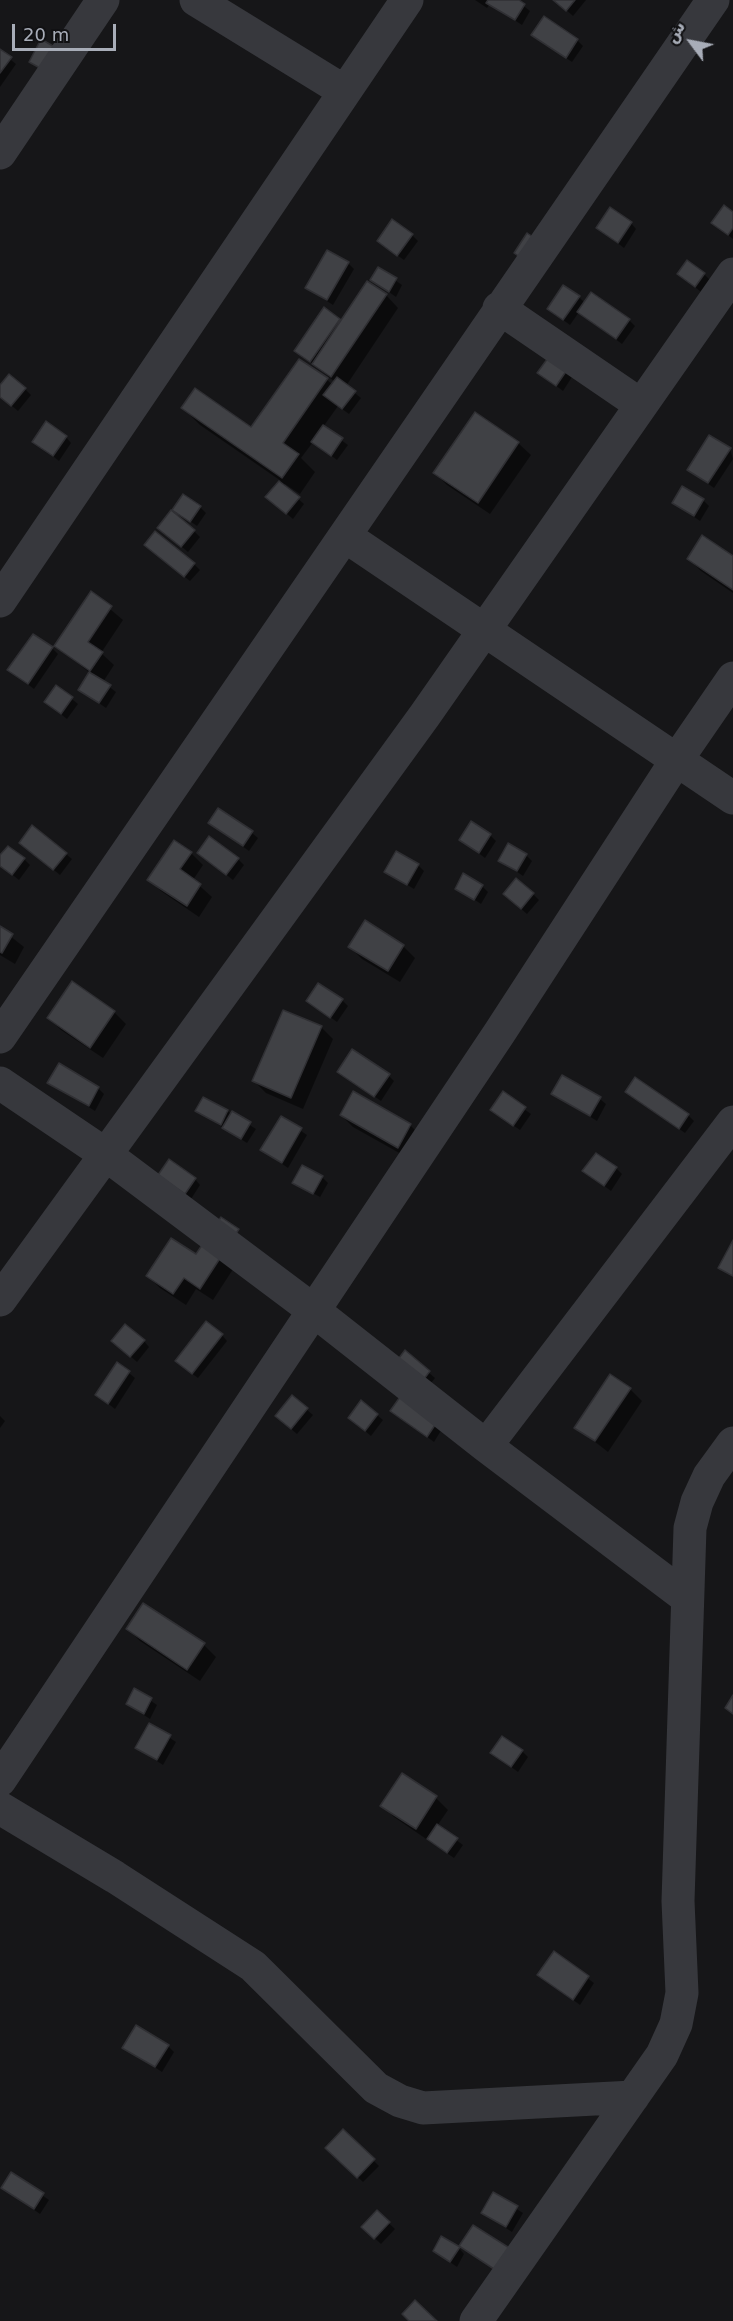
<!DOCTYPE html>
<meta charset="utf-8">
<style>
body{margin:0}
#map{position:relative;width:733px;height:2321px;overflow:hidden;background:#161618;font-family:"DejaVu Sans",Vazirmatn,sans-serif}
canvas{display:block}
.north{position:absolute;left:661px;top:12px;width:60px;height:60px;-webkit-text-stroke:4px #111113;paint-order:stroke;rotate:302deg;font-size:16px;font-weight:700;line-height:24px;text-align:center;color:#a8adb8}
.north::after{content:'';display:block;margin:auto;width:21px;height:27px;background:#a8adb8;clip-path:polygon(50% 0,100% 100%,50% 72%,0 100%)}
.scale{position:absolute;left:12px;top:24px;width:104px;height:27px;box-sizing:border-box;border:3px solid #a8adb8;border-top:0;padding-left:8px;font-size:18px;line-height:21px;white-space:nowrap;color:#a8adb8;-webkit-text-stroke:4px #111113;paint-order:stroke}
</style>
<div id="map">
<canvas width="733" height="2321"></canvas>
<div class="north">ش</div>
<div class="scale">20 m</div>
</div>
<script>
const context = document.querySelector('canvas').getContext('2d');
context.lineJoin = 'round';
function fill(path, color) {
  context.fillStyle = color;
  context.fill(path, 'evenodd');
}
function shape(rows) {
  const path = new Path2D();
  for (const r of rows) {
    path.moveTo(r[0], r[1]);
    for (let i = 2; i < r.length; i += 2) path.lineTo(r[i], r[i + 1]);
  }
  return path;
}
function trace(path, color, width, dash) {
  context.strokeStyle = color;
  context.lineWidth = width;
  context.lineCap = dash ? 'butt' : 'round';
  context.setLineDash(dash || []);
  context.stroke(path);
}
const shadow = shape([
 [475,0,516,0,530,11,522,25,490,4,487,8],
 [555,0,586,0,573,16],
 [539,40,577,40,583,46,572,62],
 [0,51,16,64,0,87],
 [733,214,733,239,713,223],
 [631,223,636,229,624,248,598,228],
 [412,235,418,241,404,260,384,246],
 [348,263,354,269,333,305,307,288],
 [379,269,402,285,396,297,372,280],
 [679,274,704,274,710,280,701,292],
 [386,295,398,308,346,386,361,398,349,414,338,406,323,427,348,445,337,460,313,442,301,458,315,472,300,494,285,484,284,486,304,504,293,519,267,497,281,481,200,425,183,408,252,429,326,379,333,385,335,382,296,350,339,320,341,323],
 [579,297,585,303,629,320,635,326,622,344,579,312,570,325,555,314],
 [548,360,572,377,563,391,539,373],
 [0,388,25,389,31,395,18,411,0,396],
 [475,414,518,443,531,455,490,514,447,485,435,473],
 [66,437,71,443,59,461,34,441],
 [730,449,733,459,714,488,689,470],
 [703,500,709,506,700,521,674,503],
 [200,507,206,513,197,526,174,510],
 [194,531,200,537,188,552,165,533],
 [152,551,194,564,200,570,190,581],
 [733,558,733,593,701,571,689,559],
 [91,593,123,620,101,653,114,665,103,682,116,692,106,708,80,690,90,673,56,646],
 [52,648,58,654,34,689,9,670],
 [57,687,78,704,67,719,52,707],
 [210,823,252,833,258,838,249,851],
 [490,835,496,841,485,858,461,840],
 [21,843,66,854,72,859,60,875],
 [191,853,203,865,193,880,212,897,199,917,161,891,149,879],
 [199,853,238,859,244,865,233,880],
 [526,855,532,861,523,876,500,860],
 [0,858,24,859,30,865,19,880,0,865],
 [418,865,424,871,414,889,386,872],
 [482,886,488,892,481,904,457,888],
 [533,894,539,900,527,914,511,900],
 [0,928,24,947,15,964,0,955],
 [403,946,415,958,400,982,362,959,350,947],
 [342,1000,348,1006,337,1022,308,1001],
 [114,1012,126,1024,103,1058,61,1030,49,1018],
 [321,1027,333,1039,303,1109,266,1093,254,1081],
 [338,1071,389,1076,394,1081,381,1101],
 [49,1082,98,1088,104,1094,95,1111],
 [627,1092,688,1115,694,1121,685,1133],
 [503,1094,531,1114,520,1130,498,1115],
 [553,1094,600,1099,606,1104,597,1121],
 [197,1111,227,1111,256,1129,247,1143],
 [341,1115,410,1125,422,1137,410,1159,353,1127],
 [282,1118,307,1135,288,1168,262,1150],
 [616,1168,622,1174,611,1191,584,1171],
 [160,1175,195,1179,200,1185,191,1199],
 [322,1177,328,1183,319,1199,320,1197,294,1183],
 [221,1219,250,1243,213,1300,196,1289,186,1305,160,1288,148,1276,196,1256],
 [222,1335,227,1341,198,1378,183,1367],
 [144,1341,149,1347,137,1362,119,1346],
 [406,1353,435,1378,424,1392],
 [118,1364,135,1378,115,1409,97,1395],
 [630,1389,642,1401,608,1452,576,1427],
 [292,1397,313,1415,297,1434,283,1422],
 [400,1399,442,1429,434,1442,392,1411],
 [377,1415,383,1420,371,1436,350,1418],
 [0,1416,5,1421,0,1428],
 [128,1629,204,1645,216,1657,200,1681,140,1641],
 [135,1690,157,1705,150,1719,127,1704],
 [150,1725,176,1742,163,1765,137,1748],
 [522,1751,528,1757,518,1772,492,1753],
 [403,1775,436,1798,448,1810,437,1826,463,1845,454,1858,394,1817,382,1805],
 [554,1953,594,1983,580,2005,539,1975],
 [168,2046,174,2052,162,2072,124,2047],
 [343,2131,379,2166,363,2182,327,2148],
 [12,2174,49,2200,40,2214,3,2188],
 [493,2194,523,2213,512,2232,483,2213],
 [377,2212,395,2229,381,2244,363,2227],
 [459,2248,464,2254,457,2267,434,2251]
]);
const building = shape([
 [488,0,519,0,525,4,515,20,486,3,488,0],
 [553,0,575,0,566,11,553,0],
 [544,16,578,39,566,58,531,35,544,16],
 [41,39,63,52,51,74,29,62,41,39],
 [0,49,12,57,0,73,0,49],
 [724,205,733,212,733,228,728,235,711,223,724,205],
 [610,207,632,222,618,243,596,228,610,207],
 [392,219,413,234,397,256,377,241,392,219],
 [527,233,542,243,528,263,514,253,527,233],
 [327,250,349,262,327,300,305,288,327,250],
 [687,260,705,273,695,287,677,274,687,260],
 [378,267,397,278,389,292,370,280,378,267],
 [367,281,387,294,331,377,312,364,367,281],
 [563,285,580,296,563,320,547,309,563,285],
 [591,292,630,319,616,339,577,312,591,292],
 [324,307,340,319,310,362,294,351,324,307],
 [548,358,567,370,556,386,537,373,548,358],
 [299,359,328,378,283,443,299,454,282,478,181,408,195,388,251,427,299,359],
 [9,374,26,388,11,406,0,397,0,385,9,374],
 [337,377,356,391,342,409,323,395,337,377],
 [475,412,519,442,478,503,433,473,475,412],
 [46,421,67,436,53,456,32,442,46,421],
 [323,425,343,438,331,456,311,442,323,425],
 [709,435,731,448,708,483,687,470,709,435],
 [279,481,300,497,286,514,265,497,279,481],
 [682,486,704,499,694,516,672,503,682,486],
 [183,494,201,506,190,522,172,510,183,494],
 [171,510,195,530,181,547,157,528,171,510],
 [155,531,195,563,184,577,144,545,155,531],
 [702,535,733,556,733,590,687,559,702,535],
 [91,591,112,606,88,642,103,652,90,671,54,646,91,591],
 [33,634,53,647,28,684,7,670,33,634],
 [89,672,111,685,99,703,78,690,89,672],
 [56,685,73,697,61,714,44,702,56,685],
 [218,808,253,831,243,846,208,823,218,808],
 [471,821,491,834,479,853,459,840,471,821],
 [32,825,67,853,53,870,19,843,32,825],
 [209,836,239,858,226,875,197,853,209,836],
 [174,840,192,852,180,869,201,884,187,906,147,880,174,840],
 [508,843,527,854,517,871,498,861,508,843],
 [8,846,25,858,12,875,0,866,0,855,8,846],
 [396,851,419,864,407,885,384,872,396,851],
 [463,873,483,885,474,900,455,889,463,873],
 [516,878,534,893,521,909,503,894,516,878],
 [365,920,404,945,388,971,348,947,365,920],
 [0,926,13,934,2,953,0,952,0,926],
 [72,981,115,1011,90,1048,47,1018,72,981],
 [318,983,343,999,330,1018,306,1001,318,983],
 [283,1010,322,1026,291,1098,252,1081,283,1010],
 [352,1049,390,1074,374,1097,337,1072,352,1049],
 [59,1063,99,1087,89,1106,47,1083,59,1063],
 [562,1075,601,1097,590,1116,551,1094,562,1075],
 [635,1077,689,1114,679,1129,625,1092,635,1077],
 [353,1091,411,1124,398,1148,340,1115,353,1091],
 [503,1091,526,1107,513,1126,490,1110,503,1091],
 [203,1097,228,1110,221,1125,195,1111,203,1097],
 [232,1111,251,1122,241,1139,222,1128,232,1111],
 [281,1116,302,1128,282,1163,260,1150,281,1116],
 [596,1153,617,1167,604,1186,582,1171,596,1153],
 [169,1159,196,1178,185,1194,158,1175,169,1159],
 [302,1165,323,1176,313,1194,292,1183,302,1165],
 [221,1217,239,1229,200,1289,184,1278,173,1294,146,1276,171,1238,196,1254,221,1217],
 [733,1240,733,1276,718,1268,733,1240],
 [206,1321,223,1334,192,1374,175,1361,206,1321],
 [125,1324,145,1340,130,1357,111,1341,125,1324],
 [405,1350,430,1371,418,1387,393,1366,405,1350],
 [117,1362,130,1371,108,1404,95,1395,117,1362],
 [610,1374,631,1388,595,1441,574,1428,610,1374],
 [292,1395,308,1408,291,1429,275,1416,292,1395],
 [400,1397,437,1422,427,1437,390,1411,400,1397],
 [361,1400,378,1414,365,1431,348,1418,361,1400],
 [143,1603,205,1643,187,1670,126,1629,143,1603],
 [134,1688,152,1698,144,1714,126,1704,134,1688],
 [733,1695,733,1714,725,1708,733,1695],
 [149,1723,171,1735,157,1760,135,1748,149,1723],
 [502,1736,523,1750,511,1767,490,1753,502,1736],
 [402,1773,437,1796,416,1829,380,1806,402,1773],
 [437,1824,458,1838,447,1853,427,1839,437,1824],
 [554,1951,589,1976,573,2000,537,1975,554,1951],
 [136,2025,169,2045,155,2067,122,2048,136,2025],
 [343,2129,375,2159,357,2178,325,2148,343,2129],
 [11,2172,44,2193,34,2209,1,2188,11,2172],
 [493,2192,518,2206,506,2227,481,2213,493,2192],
 [377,2210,390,2222,374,2239,361,2227,377,2210],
 [473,2225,511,2249,497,2271,459,2246,473,2225],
 [441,2236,460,2247,450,2262,433,2251,441,2236],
 [415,2300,437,2321,409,2321,402,2314,415,2300]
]);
const minor = shape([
 [196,0,344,91],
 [0,153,103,0],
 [499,308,641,405],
 [345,536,733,798],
 [0,601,407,0],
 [0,1037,713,0],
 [0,1083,105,1154,313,1310,486,1446,686,1597],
 [0,1300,425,715,733,274],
 [486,1446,733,1122],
 [0,1780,500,1032,676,761,733,678],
 [0,1808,115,1877,253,1966,376,2088,400,2101,423,2108,633,2097],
 [476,2321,662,2055,676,2024,682,1993,678,1901,690,1528,697,1502,709,1476,733,1443]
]);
fill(shadow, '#0007');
fill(building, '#404145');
trace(building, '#303034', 1.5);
trace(minor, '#37383d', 33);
</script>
